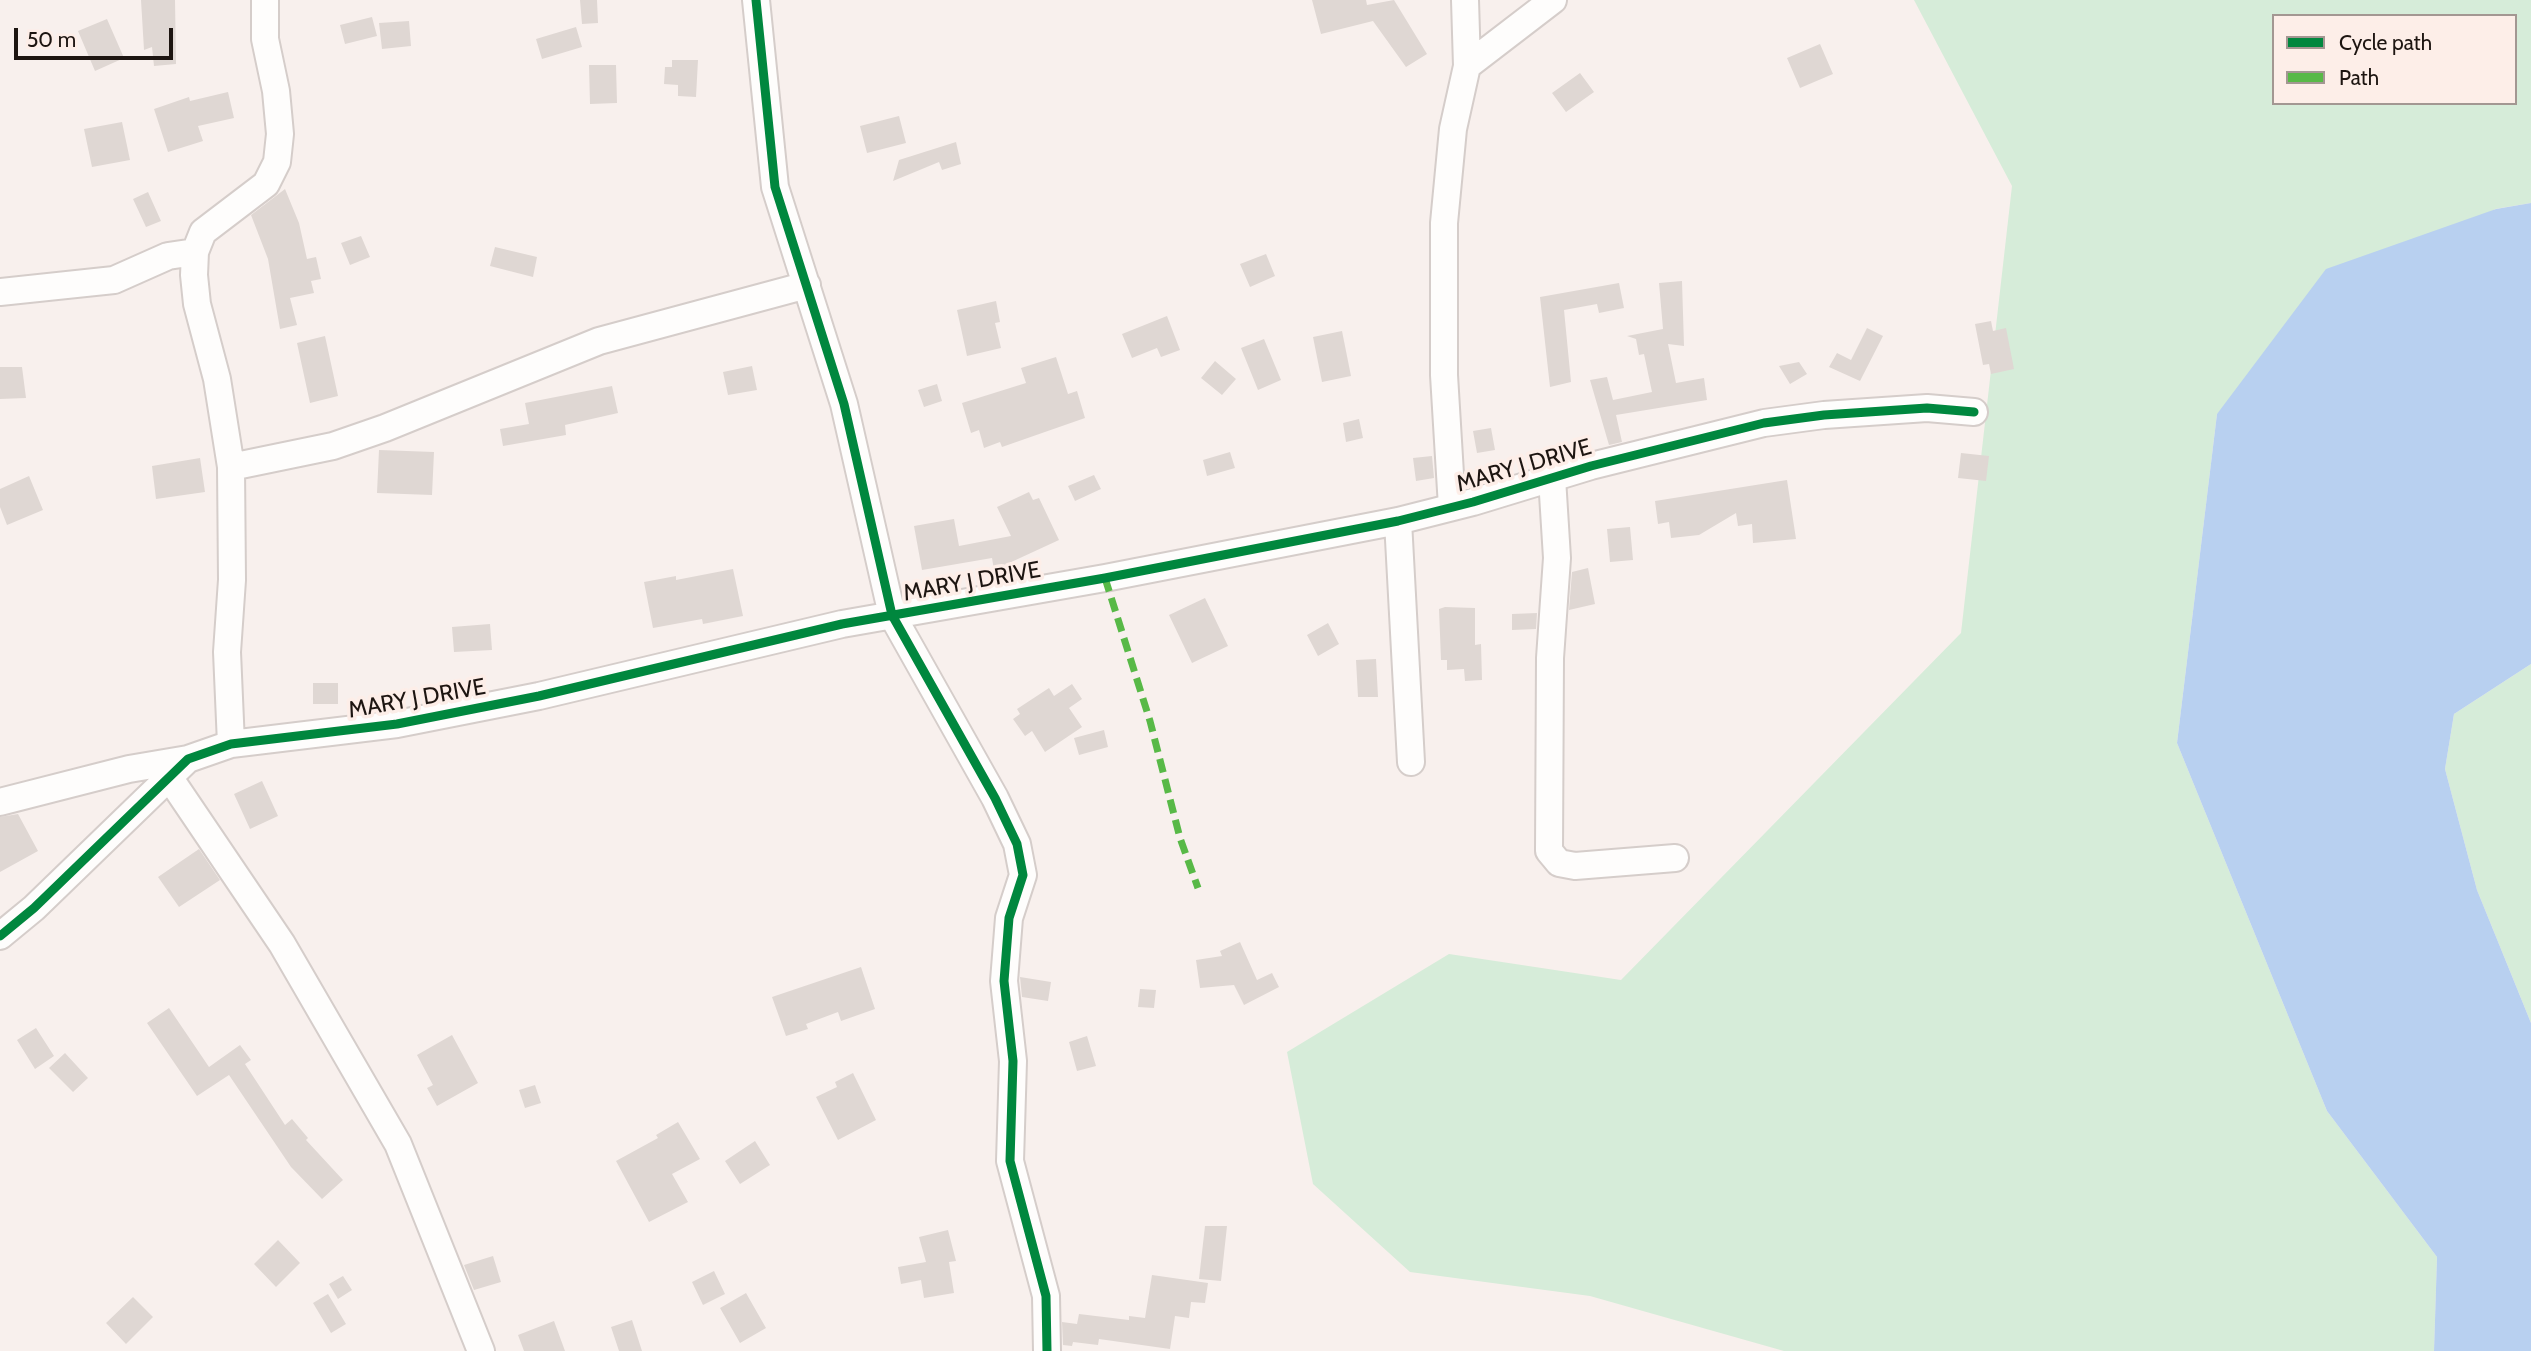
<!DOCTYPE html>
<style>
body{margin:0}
#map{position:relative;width:2531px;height:1351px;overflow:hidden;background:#f8f0ed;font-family:Cabin,sans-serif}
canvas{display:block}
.legend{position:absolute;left:2272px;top:14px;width:245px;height:91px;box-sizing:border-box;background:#fdeee8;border:2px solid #a39792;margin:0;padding:9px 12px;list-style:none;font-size:21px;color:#1d1511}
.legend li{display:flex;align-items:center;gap:14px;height:35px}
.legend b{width:35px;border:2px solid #a39792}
.scale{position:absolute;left:14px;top:28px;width:159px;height:32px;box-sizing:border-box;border:4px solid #1d1511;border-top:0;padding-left:9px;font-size:21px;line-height:24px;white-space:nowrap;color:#1d1511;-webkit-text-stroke:5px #fdeee8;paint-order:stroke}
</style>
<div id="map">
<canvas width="2531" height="1351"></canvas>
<ul class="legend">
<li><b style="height:9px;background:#00873e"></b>Cycle path</li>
<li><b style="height:9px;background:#58b947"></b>Path</li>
</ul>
<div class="scale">50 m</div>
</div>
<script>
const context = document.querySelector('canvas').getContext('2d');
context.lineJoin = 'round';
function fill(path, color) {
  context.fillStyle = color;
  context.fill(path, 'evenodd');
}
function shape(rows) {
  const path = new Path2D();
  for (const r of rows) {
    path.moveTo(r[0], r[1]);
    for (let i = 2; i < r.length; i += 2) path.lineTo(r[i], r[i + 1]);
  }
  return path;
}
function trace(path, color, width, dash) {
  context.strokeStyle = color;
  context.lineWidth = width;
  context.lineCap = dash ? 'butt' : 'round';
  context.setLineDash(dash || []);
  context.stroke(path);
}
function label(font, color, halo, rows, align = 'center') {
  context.font = font + ' Cabin,sans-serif';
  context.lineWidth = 7;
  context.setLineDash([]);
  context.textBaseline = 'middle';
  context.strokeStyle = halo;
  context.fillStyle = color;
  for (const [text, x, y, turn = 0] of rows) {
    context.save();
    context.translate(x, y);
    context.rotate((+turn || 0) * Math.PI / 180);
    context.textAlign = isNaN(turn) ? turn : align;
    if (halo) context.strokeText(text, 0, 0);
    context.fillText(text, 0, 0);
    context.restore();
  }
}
const green = shape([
 [1914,0,2531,0,2531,203,2495,209,2217,414,2177,743,2327,1111,2437,1257,2434,1351,1784,1351,1590,1296,1410,1272,1313,1184,1287,1052,1449,954,1621,980,1961,633,2012,186],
 [2274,16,2515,16,2515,103,2274,103],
 [2531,664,2531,1023,2477,890,2445,769,2454,714]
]);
const water = shape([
 [2531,203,2531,664,2454,714,2445,769,2477,890,2531,1023,2531,1351,2434,1351,2437,1257,2327,1111,2177,743,2217,414,2326,269,2496,209]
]);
const building = shape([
 [141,0,175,0,176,64,154,66,152,47,144,50],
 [580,0,597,0,598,23,582,24],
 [1312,0,1366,0,1367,5,1394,0,1427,54,1406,67,1373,21,1321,34],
 [372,17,377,36,345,44,340,25],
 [107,19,124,58,95,71,78,31],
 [409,21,411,46,382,49,379,23],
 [576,27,582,47,542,59,536,39],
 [1820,44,1833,74,1800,88,1787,58],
 [672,60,698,60,696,97,678,96,678,85,664,84,665,67,672,67],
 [589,65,616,65,617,103,590,104],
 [1580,73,1594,92,1566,112,1552,93],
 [228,92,234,118,198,126,203,141,168,152,154,109,189,97,190,101],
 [899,116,906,143,867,153,860,126],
 [122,122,130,160,92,167,84,129],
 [956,142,961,164,942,170,939,162,893,181,899,160],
 [285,189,299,223,307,259,316,257,321,279,311,281,314,293,290,298,297,325,280,329,268,259,251,215],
 [148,192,161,221,146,227,133,199],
 [361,236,370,257,350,265,341,243],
 [495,247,537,257,533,277,490,266],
 [1266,254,1275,276,1250,287,1240,264],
 [1682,281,1684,346,1668,344,1676,383,1704,378,1707,400,1616,415,1622,442,1609,445,1590,380,1607,377,1613,400,1652,392,1644,354,1639,355,1636,339,1627,336,1663,329,1659,283],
 [1619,283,1624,308,1599,313,1597,304,1564,310,1571,382,1550,387,1540,297],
 [996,301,1000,322,995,323,1001,348,967,356,957,310],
 [1167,316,1180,350,1161,357,1157,348,1132,358,1122,334],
 [1991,321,1993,331,2006,328,2014,369,1991,374,1989,364,1983,365,1975,324],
 [1867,328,1883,336,1860,381,1829,367,1837,353,1851,360],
 [1342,331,1351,376,1322,382,1313,337],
 [325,336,338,396,310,403,297,343],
 [1264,339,1281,380,1258,390,1241,348],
 [1056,357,1068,394,1077,391,1085,418,1002,447,1000,442,984,448,979,430,971,433,962,403,1026,383,1021,368],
 [1215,361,1236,379,1222,395,1201,378],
 [1799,362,1807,374,1790,384,1779,366],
 [752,366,757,390,728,395,723,372],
 [0,367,22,367,26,398,0,399],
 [937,384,942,401,924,407,918,390],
 [612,386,618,413,565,425,566,435,503,446,500,429,529,424,525,403],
 [1359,419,1363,438,1346,442,1343,423],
 [1491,428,1495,450,1477,453,1473,431],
 [379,450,434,452,432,495,377,493],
 [1230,452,1235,468,1207,476,1203,460],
 [1961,453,1989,456,1986,481,1958,478],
 [1432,456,1434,478,1416,481,1413,458],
 [200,458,205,492,156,499,152,466],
 [1094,475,1101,489,1075,501,1068,486],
 [29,476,43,510,7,525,0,507,0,489],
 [1787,480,1796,539,1753,543,1752,524,1738,526,1736,513,1699,535,1671,538,1669,522,1658,524,1655,501],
 [1029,492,1033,500,1039,498,1059,540,994,570,992,558,922,570,914,526,954,519,959,546,1011,536,997,507],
 [1630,527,1633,560,1610,562,1607,529],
 [1588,568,1595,604,1569,610,1572,572],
 [733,569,743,616,703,624,702,619,653,628,644,582,676,576,676,580],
 [1205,598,1228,646,1192,663,1169,615],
 [1445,607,1475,608,1475,645,1481,644,1482,680,1465,681,1464,669,1447,670,1447,660,1441,660,1439,609],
 [1537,613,1536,629,1512,630,1512,614],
 [1328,623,1339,644,1318,656,1307,635],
 [490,624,492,650,454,652,452,627],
 [1376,659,1378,697,1358,697,1356,660],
 [313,683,338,683,338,704,313,704],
 [1072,684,1082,699,1069,708,1082,727,1045,752,1032,731,1025,736,1013,719,1020,714,1017,709,1049,688,1054,696],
 [1104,730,1108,747,1079,755,1074,738],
 [262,781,278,816,250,829,234,794],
 [18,814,38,851,0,872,0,817],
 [199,849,220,880,179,907,158,877],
 [1240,942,1257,980,1272,973,1279,987,1244,1005,1234,985,1200,988,1196,960,1222,956,1220,951],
 [861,967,875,1009,841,1021,838,1012,806,1024,808,1029,786,1036,772,997],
 [1020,977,1051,982,1048,1001,1022,997],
 [1140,989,1156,990,1154,1008,1138,1007],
 [169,1008,209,1067,240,1045,251,1060,245,1064,285,1125,292,1119,308,1138,306,1140,343,1180,322,1199,291,1167,229,1075,197,1096,147,1023],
 [36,1028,54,1056,35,1069,17,1040],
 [452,1035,478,1083,437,1106,427,1088,433,1085,417,1055],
 [1087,1036,1096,1066,1077,1071,1069,1042],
 [65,1053,88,1078,73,1092,49,1068],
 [853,1073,876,1120,838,1140,816,1097,837,1087,835,1082],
 [535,1085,541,1103,525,1108,519,1090],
 [678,1122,700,1159,672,1174,688,1202,649,1222,616,1161,658,1138,656,1135],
 [755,1141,770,1165,740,1184,725,1161],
 [1205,1226,1227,1226,1221,1281,1199,1279],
 [948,1230,956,1261,949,1262,954,1293,924,1298,921,1280,901,1284,898,1267,926,1262,919,1237],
 [278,1240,300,1263,276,1287,254,1264],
 [493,1256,501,1282,474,1290,464,1265],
 [714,1271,725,1294,703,1305,692,1282],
 [1152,1275,1208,1283,1205,1303,1191,1302,1189,1318,1175,1316,1170,1349,1099,1339,1098,1345,1073,1342,1072,1346,1063,1345,1062,1322,1077,1324,1079,1314,1129,1320,1129,1316,1145,1318],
 [343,1276,352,1290,338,1299,329,1284],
 [746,1293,766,1328,740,1343,720,1308],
 [328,1294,346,1324,331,1333,313,1303],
 [133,1297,153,1317,126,1344,106,1323],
 [632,1320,642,1351,619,1351,611,1327],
 [554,1321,565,1351,524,1351,518,1335]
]);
const minor = shape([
 [756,0,775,187,844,404,892,615,995,798,1017,844,1023,875,1009,918,1004,981,1013,1061,1010,1161,1046,1296,1047,1351],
 [1467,66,1553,0],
 [0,292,114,280,168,256,195,252],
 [231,467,333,446,385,428,599,341,807,285],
 [1552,478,1557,558,1550,658,1549,851,1559,863,1575,866,1675,858],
 [1452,507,1444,375,1444,223,1453,129,1467,66,1465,0],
 [1398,521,1411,762],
 [231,744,227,652,232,580,231,467,217,379,197,304,194,275,195,252,203,232,266,184,277,162,280,134,276,91,265,39,265,0],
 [169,777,282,944,398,1144,481,1351],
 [0,802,129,769,188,759],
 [0,936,34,908,188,759,231,744,397,724,539,696,842,624,1105,578,1398,521,1473,502,1591,466,1764,423,1824,415,1927,408,1974,412]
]);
const quiet = shape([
 [1105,578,1150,721,1180,838,1198,888]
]);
const cycleway = shape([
 [756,0,775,187,844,404,892,615,995,798,1017,844,1023,875,1009,918,1004,981,1013,1061,1010,1161,1046,1296,1047,1351],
 [0,936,34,908,188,759,231,744,397,724,539,696,842,624,1105,578,1398,521,1473,502,1591,466,1764,423,1824,415,1927,408,1974,412]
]);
const streetNames = [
 ["MARY J DRIVE",1524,466,-16],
 ["MARY J DRIVE",972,582,-10],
 ["MARY J DRIVE",417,699,-10]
];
fill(green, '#d6ecd9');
fill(water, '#b8d0f0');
fill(building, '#dfd7d3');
trace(minor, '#d5cdca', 30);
trace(minor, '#fefdfc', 26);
trace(quiet, '#58b947', 7, [14, 7]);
trace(cycleway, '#00873e', 9);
label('23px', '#1d1511', '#fdeee8', streetNames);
</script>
